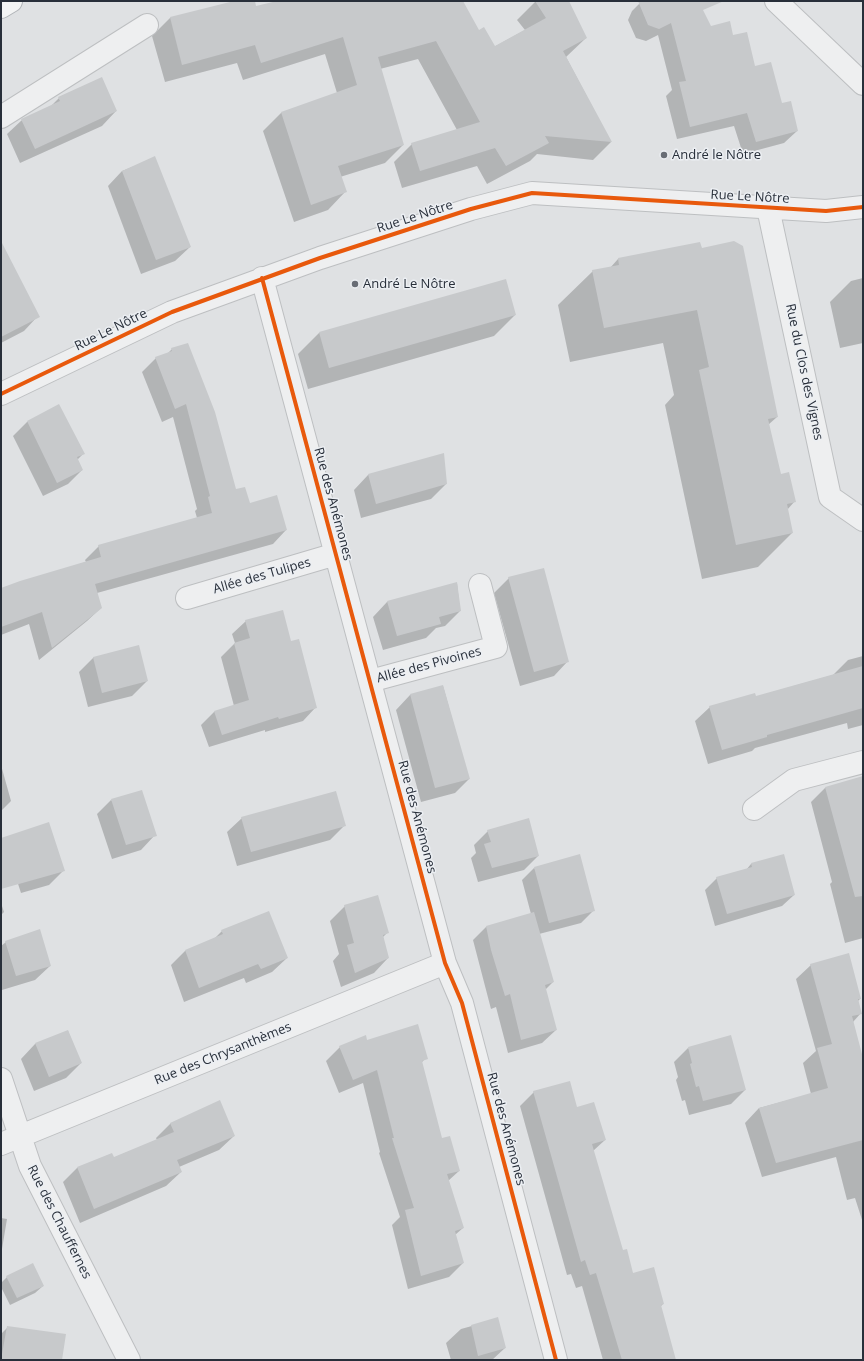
<!DOCTYPE html>
<meta charset="utf-8">
<style>
body{margin:0}
#map{position:relative;width:864px;height:1361px;overflow:hidden;background:#dfe1e3;font-family:"Open Sans",sans-serif}
canvas{display:block}
.frame{position:absolute;inset:0;border:2px solid #282f3a;pointer-events:none}
</style>
<div id="map">
<canvas width="864" height="1361"></canvas>
<div class="frame"></div>
</div>
<script>
const context = document.querySelector('canvas').getContext('2d');
context.lineJoin = 'round';
function fill(path, color) {
  context.fillStyle = color;
  context.fill(path, 'evenodd');
}
function shape(rows) {
  const path = new Path2D();
  for (const r of rows) {
    path.moveTo(r[0], r[1]);
    for (let i = 2; i < r.length; i += 2) path.lineTo(r[i], r[i + 1]);
  }
  return path;
}
function trace(path, color, width, dash) {
  context.strokeStyle = color;
  context.lineWidth = width;
  context.lineCap = dash ? 'butt' : 'round';
  context.setLineDash(dash || []);
  context.stroke(path);
}
function label(font, color, halo, rows, align = 'center') {
  context.font = font + ' "Open Sans",sans-serif';
  context.lineWidth = 3;
  context.setLineDash([]);
  context.textBaseline = 'middle';
  context.strokeStyle = halo;
  context.fillStyle = color;
  for (const [text, x, y, turn = 0] of rows) {
    context.save();
    context.translate(x, y);
    context.rotate((+turn || 0) * Math.PI / 180);
    context.textAlign = isNaN(turn) ? turn : align;
    if (halo) context.strokeText(text, 0, 0);
    context.fillText(text, 0, 0);
    context.restore();
  }
}
const shadow = shape([
 [239,1,254,1,256,8,281,1,454,1,479,31,494,47,525,30,517,20,535,2,568,1,586,38,566,57,611,142,593,160,537,154,530,161,487,184,477,166,402,188,394,162,412,144,457,130,418,59,380,69,403,145,385,163,340,177,345,192,328,210,294,222,263,131,281,113,337,93,325,54,243,80,237,63,165,82,152,36,170,18],
 [642,1,698,1,710,28,732,36,781,105,797,131,784,143,743,154,734,126,677,139,666,96,672,90,658,35,646,41,636,38,628,20,632,11],
 [59,98,116,111,102,126,20,163,7,134,22,120,50,107],
 [155,158,190,247,175,261,141,274,108,186,122,171],
 [1,243,38,316,24,331,1,343],
 [699,243,777,417,768,425,780,475,795,501,787,510,792,533,758,567,702,579,665,405,674,395,663,343,570,362,558,305,593,271,610,268,618,259],
 [863,278,863,343,840,348,830,302,851,281],
 [505,280,515,315,494,336,308,389,298,354,319,333],
 [172,349,235,490,249,504,286,530,273,544,97,593,101,608,87,621,39,660,29,624,1,635,1,589,86,562,85,560,99,546,197,518,195,511,197,509,173,417,162,422,142,372,156,358,167,354],
 [59,406,83,454,77,460,82,470,68,484,43,496,13,436,27,422],
 [443,454,446,484,431,499,361,518,354,490,368,475],
 [509,578,568,661,554,676,520,686,494,593],
 [457,583,460,611,445,626,436,628,426,638,383,650,373,617,387,602],
 [246,621,316,707,303,721,265,732,265,730,209,747,201,725,214,712,234,706,221,657,235,643,232,634],
 [863,656,863,725,848,729,847,723,755,748,752,751,708,764,695,721,710,707,755,697,833,675,848,660],
 [94,657,147,681,132,696,88,707,79,672],
 [443,686,469,779,455,793,421,802,396,710,410,695],
 [1,765,11,801,1,811],
 [863,783,863,938,845,943,830,884,832,882,811,802,825,788],
 [111,800,155,835,141,850,112,859,97,814],
 [242,818,344,826,330,840,237,866,227,832],
 [488,831,538,856,524,870,478,882,471,858,476,853,474,845],
 [6,847,64,870,49,885,21,893],
 [783,855,794,895,782,906,715,926,705,890,717,878,746,870,751,864],
 [534,868,594,910,581,923,539,934,553,982,545,990,556,1030,542,1043,508,1053,496,1007,491,1009,473,940,486,927,531,914,522,880],
 [1,903,4,912,1,915],
 [345,906,388,932,383,937,388,958,374,973,341,987,333,961,339,954,330,921],
 [222,931,287,958,272,972,246,983,244,978,184,1002,171,965,185,951,214,939],
 [6,942,50,966,35,980,2,990,1,946],
 [811,965,860,999,858,1001,861,1013,853,1022,863,1062,863,1223,855,1198,847,1200,836,1157,762,1177,745,1123,759,1108,811,1094,803,1063,816,1051,796,979],
 [68,1031,81,1063,66,1078,34,1091,21,1059,35,1044],
 [367,1041,426,1058,421,1063,441,1139,459,1171,448,1181,463,1228,455,1235,463,1263,449,1277,408,1289,392,1225,400,1217,379,1153,380,1152,363,1083,339,1093,326,1061,340,1047],
 [688,1048,745,1090,731,1104,689,1115,685,1100,682,1101,676,1080,678,1077,674,1062],
 [534,1092,576,1108,605,1140,593,1151,622,1251,633,1274,663,1304,660,1307,675,1360,603,1360,582,1286,576,1288,571,1274,567,1275,520,1106],
 [171,1123,234,1136,219,1150,179,1167,181,1172,166,1186,80,1223,63,1182,77,1168,111,1154,113,1158,157,1140,156,1138],
 [1,1218,7,1219,1,1255],
 [7,1277,43,1286,35,1293,10,1305,1,1287,1,1283],
 [497,1319,505,1348,492,1360,451,1360,446,1343,461,1329],
 [7,1328,61,1360,1,1360,1,1334]
]);
const building = shape([
 [234,1,255,1,256,6,277,1,463,1,479,30,484,27,495,46,546,18,535,1,569,1,587,38,563,51,612,142,545,136,549,143,506,166,495,148,420,171,411,143,480,122,436,41,378,57,404,145,338,166,347,192,311,205,281,112,357,85,343,37,261,63,255,45,182,65,170,17],
 [638,1,724,1,703,10,711,26,730,21,733,35,747,32,755,66,771,62,782,103,791,101,798,131,756,142,747,113,690,127,679,82,686,81,671,23,659,29,648,25],
 [102,77,117,111,35,149,21,119,60,101,58,97],
 [155,156,191,247,156,260,122,171],
 [1,241,40,317,1,337],
 [734,241,743,246,769,373,778,417,768,419,781,474,789,472,796,502,787,504,793,533,736,545,699,370,709,367,697,310,604,328,592,270,619,265,618,258,700,242,702,248],
 [506,279,516,315,329,368,319,332],
 [188,343,215,412,236,489,245,487,250,503,277,495,287,530,95,584,102,608,52,648,42,612,1,627,1,588,20,581,101,557,98,545,212,513,208,497,210,496,186,404,175,409,155,357,172,351,171,348],
 [59,404,85,454,77,457,83,470,57,483,27,421],
 [444,453,447,484,376,504,368,474],
 [544,568,569,662,534,672,508,577],
 [457,582,461,611,439,617,441,624,397,636,387,601],
 [283,610,291,641,299,639,317,708,279,719,278,717,222,735,214,711,249,700,234,643,250,638,245,620],
 [139,645,148,681,102,693,93,657],
 [863,666,863,708,767,735,767,737,722,750,709,706,755,693,756,696],
 [443,685,470,779,435,788,410,694],
 [863,776,863,896,855,897,825,787],
 [142,790,157,836,126,845,111,799],
 [336,791,346,826,251,852,241,817],
 [529,818,539,856,492,868,484,844,491,842,487,830],
 [49,822,65,871,1,889,1,838],
 [580,854,595,911,549,923,534,867],
 [784,854,795,895,727,914,716,877,752,867,751,863],
 [378,895,389,933,383,935,389,958,355,973,347,945,354,943,344,905],
 [269,911,288,958,261,969,258,964,199,988,185,950,223,934,221,930],
 [534,912,554,982,545,985,557,1030,521,1040,510,994,505,996,491,950,486,926],
 [40,929,51,966,16,976,5,941],
 [849,953,861,999,858,999,862,1014,852,1016,863,1058,863,1140,776,1163,759,1108,828,1088,817,1048,832,1044,810,964],
 [418,1024,428,1059,422,1061,442,1138,450,1136,460,1171,447,1174,464,1228,455,1231,464,1263,421,1276,405,1210,414,1208,392,1138,394,1138,377,1070,353,1080,339,1046,366,1035,367,1040],
 [68,1030,82,1063,49,1077,35,1043],
 [731,1035,746,1090,703,1101,699,1086,696,1087,690,1064,692,1063,688,1047],
 [570,1081,577,1107,594,1102,606,1140,592,1144,623,1250,627,1249,633,1273,654,1267,664,1304,661,1305,676,1360,622,1360,596,1273,590,1275,585,1260,581,1262,533,1091],
 [220,1100,235,1136,177,1160,182,1172,94,1209,77,1167,112,1153,114,1157,174,1132,170,1123],
 [33,1263,44,1286,17,1298,6,1276],
 [498,1317,506,1348,478,1356,471,1325],
 [7,1326,66,1334,62,1360,1,1360]
]);
const minor = shape([
 [776,1,863,84],
 [1,117,147,25],
 [768,208,830,497,863,520],
 [262,278,445,963,462,1003,556,1360],
 [1,394,172,312,320,258,471,209,532,193,826,211,863,207],
 [187,598,336,554],
 [370,681,496,647,480,585],
 [754,809,794,780,863,762],
 [1,1079,30,1166,129,1360],
 [1,1144,445,963]
]);
const highway = shape([
 [1,7,11,1]
]);
const cycleway = shape([
 [262,278,445,963,462,1003,556,1360],
 [1,394,172,312,320,258,471,209,532,193,826,211,863,207]
]);
const markers = [
 [664,155,4,"#686d75"],
 [355,284,4,"#686d75"]
];
const poiNames = [
 ["André le Nôtre",672,155],
 ["André Le Nôtre",363,284]
];
const streetNames = [
 ["Rue Le Nôtre",750,197,3],
 ["Rue Le Nôtre",415,217,-18],
 ["Rue Le Nôtre",111,330,-26],
 ["Rue du Clos des Vignes",804,372,78],
 ["Rue des Anémones",333,504,75],
 ["Allée des Tulipes",262,576,-16],
 ["Allée des Pivoines",429,665,-15],
 ["Rue des Anémones",417,817,75],
 ["Rue des Chrysanthèmes",223,1054,-22],
 ["Rue des Anémones",506,1129,75],
 ["Rue des Chauffernes",59,1222,63]
];
fill(shadow, '#0003');
fill(building, '#c7c9cb');
trace(minor, '#bdbfc1', 24);
trace(highway, '#b1b4b8', 24);
trace(minor, '#eeeff0', 22);
trace(highway, '#f3f4f4', 22);
trace(cycleway, '#e8590c', 4);
for (const [x, y, r, color] of markers) {
  const dot = new Path2D();
  dot.arc(x, y, r, 0, 2 * Math.PI);
  context.fillStyle = color;
  context.fill(dot);
  trace(dot, '#eceff3', 1.5);
}
label('13px', '#282f3a', '#eceff3', poiNames, 'left');
label('13px', '#282f3a', '#eceff3', streetNames);
</script>
